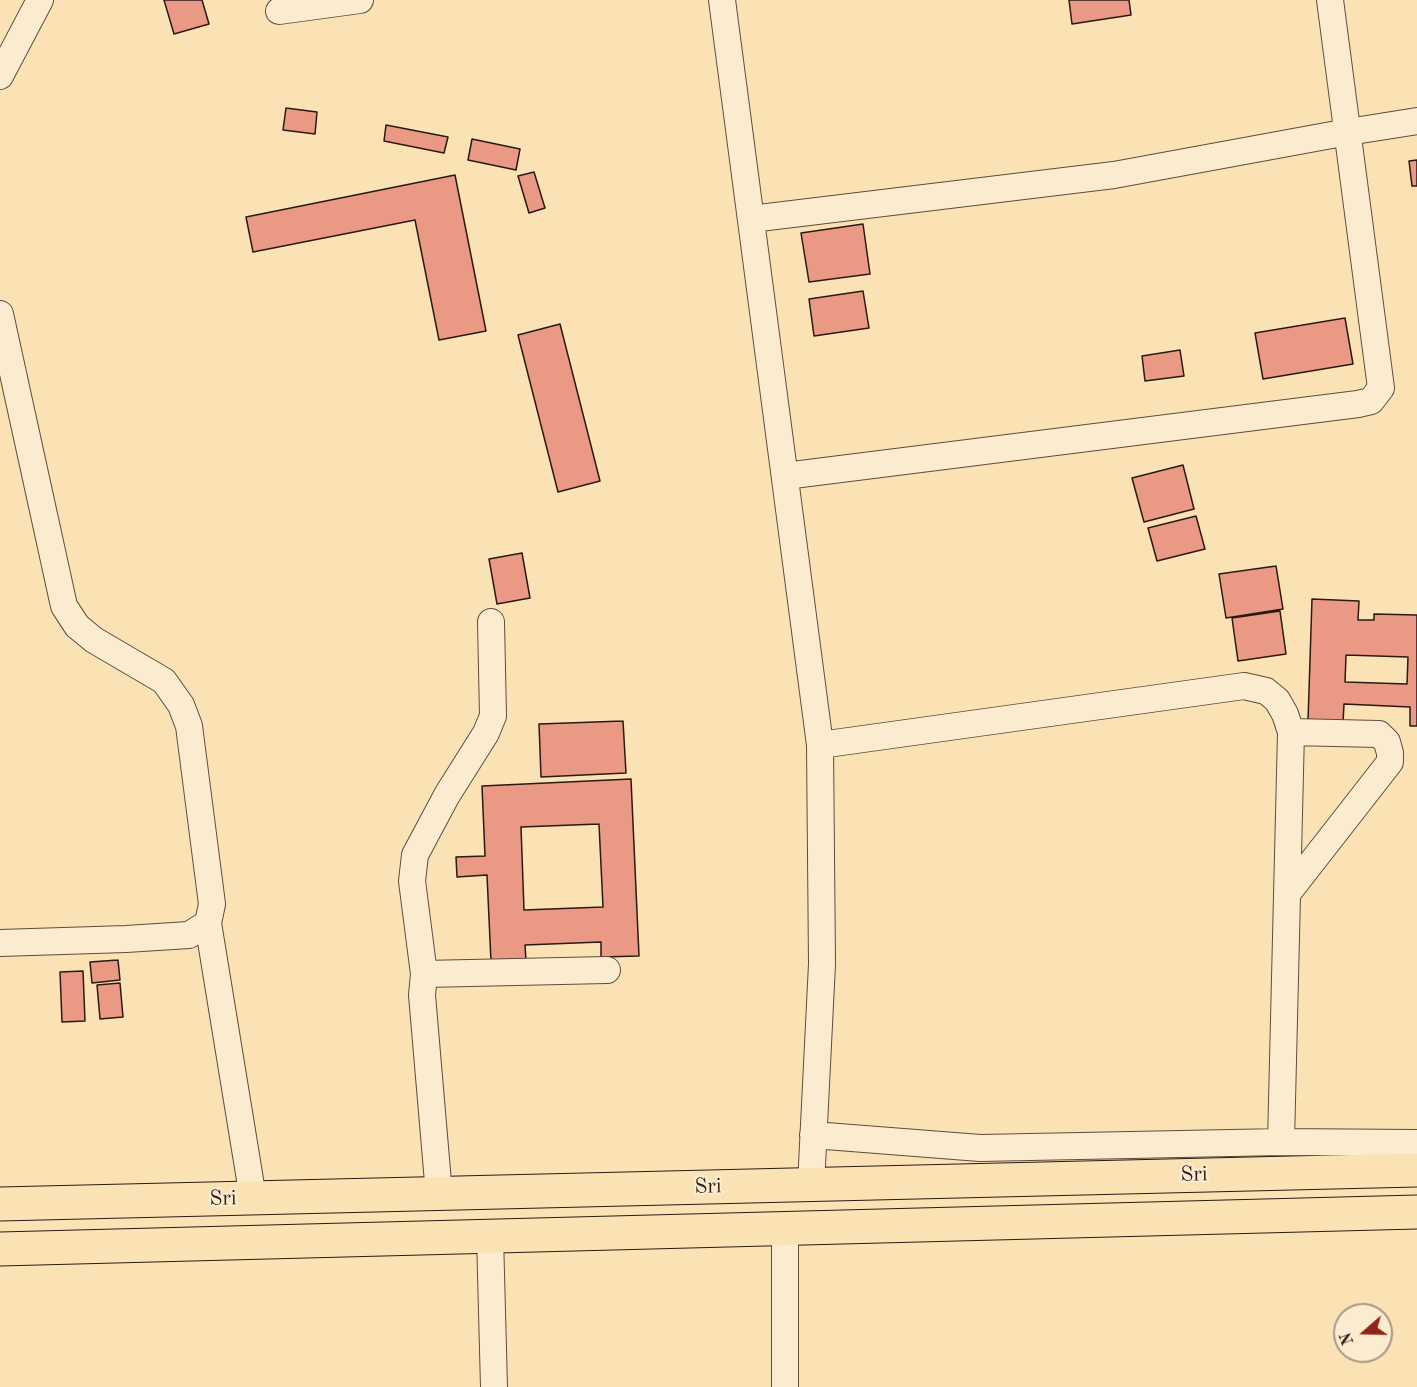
<!DOCTYPE html>
<style>
body{margin:0}
#map{position:relative;width:1417px;height:1387px;overflow:hidden;background:#fbe2b5;font-family:"Old Standard TT",serif}
canvas{display:block}
.north{position:absolute;left:1333px;top:1303px;width:60px;height:60px;box-sizing:border-box;background:#fceccf;border:2px solid #a89884;border-radius:50%;rotate:250deg;font-size:16px;font-weight:700;line-height:24px;text-align:center;color:#291a13}
.north::after{content:'';display:block;margin:auto;width:21px;height:27px;background:#8f2418;clip-path:polygon(50% 0,100% 100%,50% 72%,0 100%)}
</style>
<div id="map">
<canvas width="1417" height="1387"></canvas>
<div class="north">N</div>
</div>
<script>
const context = document.querySelector('canvas').getContext('2d');
context.lineJoin = 'round';
function fill(path, color) {
  context.fillStyle = color;
  context.fill(path, 'evenodd');
}
function shape(rows) {
  const path = new Path2D();
  for (const r of rows) {
    path.moveTo(r[0], r[1]);
    for (let i = 2; i < r.length; i += 2) path.lineTo(r[i], r[i + 1]);
  }
  return path;
}
function trace(path, color, width, dash) {
  context.strokeStyle = color;
  context.lineWidth = width;
  context.lineCap = dash ? 'butt' : 'round';
  context.setLineDash(dash || []);
  context.stroke(path);
}
function label(font, color, halo, rows, align = 'center') {
  context.font = font + ' "Old Standard TT",serif';
  context.lineWidth = 4.5;
  context.setLineDash([]);
  context.textBaseline = 'middle';
  context.strokeStyle = halo;
  context.fillStyle = color;
  for (const [text, x, y, turn = 0] of rows) {
    context.save();
    context.translate(x, y);
    context.rotate((+turn || 0) * Math.PI / 180);
    context.textAlign = isNaN(turn) ? turn : align;
    if (halo) context.strokeText(text, 0, 0);
    context.fillText(text, 0, 0);
    context.restore();
  }
}
const building = shape([
 [164,0,202,0,209,24,174,34,164,0],
 [1069,0,1129,0,1131,15,1072,24,1069,0],
 [286,108,317,112,315,134,283,130,286,108],
 [386,125,448,137,444,153,384,141,386,125],
 [472,139,520,149,516,170,468,160,472,139],
 [1417,160,1417,186,1412,186,1409,161,1417,160],
 [534,172,545,208,529,213,518,176,534,172],
 [455,175,486,331,439,340,415,220,253,252,246,217,455,175],
 [863,224,870,274,809,282,801,233,863,224],
 [863,291,869,328,814,336,809,299,863,291],
 [1345,318,1353,364,1263,379,1255,333,1345,318],
 [560,324,600,481,558,492,518,335,560,324],
 [1180,350,1184,376,1145,381,1142,356,1180,350],
 [1183,465,1194,509,1144,522,1132,478,1183,465],
 [1196,516,1205,549,1157,561,1148,528,1196,516],
 [522,553,530,598,497,604,489,559,522,553],
 [1276,566,1283,609,1226,618,1219,574,1276,566],
 [1312,599,1359,601,1358,620,1374,620,1374,614,1417,615,1417,726,1410,726,1410,707,1344,704,1343,723,1308,721,1312,599],
 [1280,611,1286,654,1238,661,1232,618,1280,611],
 [1346,655,1408,657,1407,684,1345,682,1346,655],
 [623,721,626,773,541,777,539,724,623,721],
 [631,779,639,956,601,957,601,942,525,945,526,961,491,962,487,875,457,877,456,857,485,856,482,786,631,779],
 [599,824,603,907,524,910,521,827,599,824],
 [118,960,120,980,92,983,90,962,118,960],
 [83,971,85,1021,62,1022,60,972,83,971],
 [120,983,123,1017,100,1019,97,985,120,983]
]);
const street = shape([
 [722,0,820,745,822,964,811,1185],
 [279,11,360,0],
 [0,76,40,0],
 [751,219,1114,175,1348,132,1417,121],
 [0,314,64,606,77,626,94,640,164,681,181,705,189,726,212,904,208,923,189,935,126,939,0,943],
 [785,476,1358,404,1371,401,1381,388,1330,0],
 [820,745,1244,686,1266,691,1277,700,1285,714,1291,732,1281,1142],
 [1287,894,1390,762,1390,753,1387,742,1379,734,1291,732],
 [208,923,253,1198],
 [424,974,412,881,415,855,447,795,486,733,493,716,491,622],
 [813,1135,980,1148,1281,1142,1417,1143],
 [439,1194,422,995,424,974,607,970],
 [785,1228,785,1387],
 [490,1236,494,1387]
]);
const highway = shape([
 [0,1204,1417,1170],
 [0,1249,1417,1212]
]);
const streetNames = [
 ["Sri",1194,1175,-1],
 ["Sri",708,1187,-1],
 ["Sri",223,1199,-1]
];
fill(building, '#ea9984');
trace(building, '#291a13', 1.5);
trace(street, '#5e4c3c', 28);
trace(highway, '#291a13', 35);
trace(street, '#fceccf', 26);
trace(highway, '#fbe2b5', 33);
label('21px', '#291a13', '#fceccf', streetNames);
</script>
